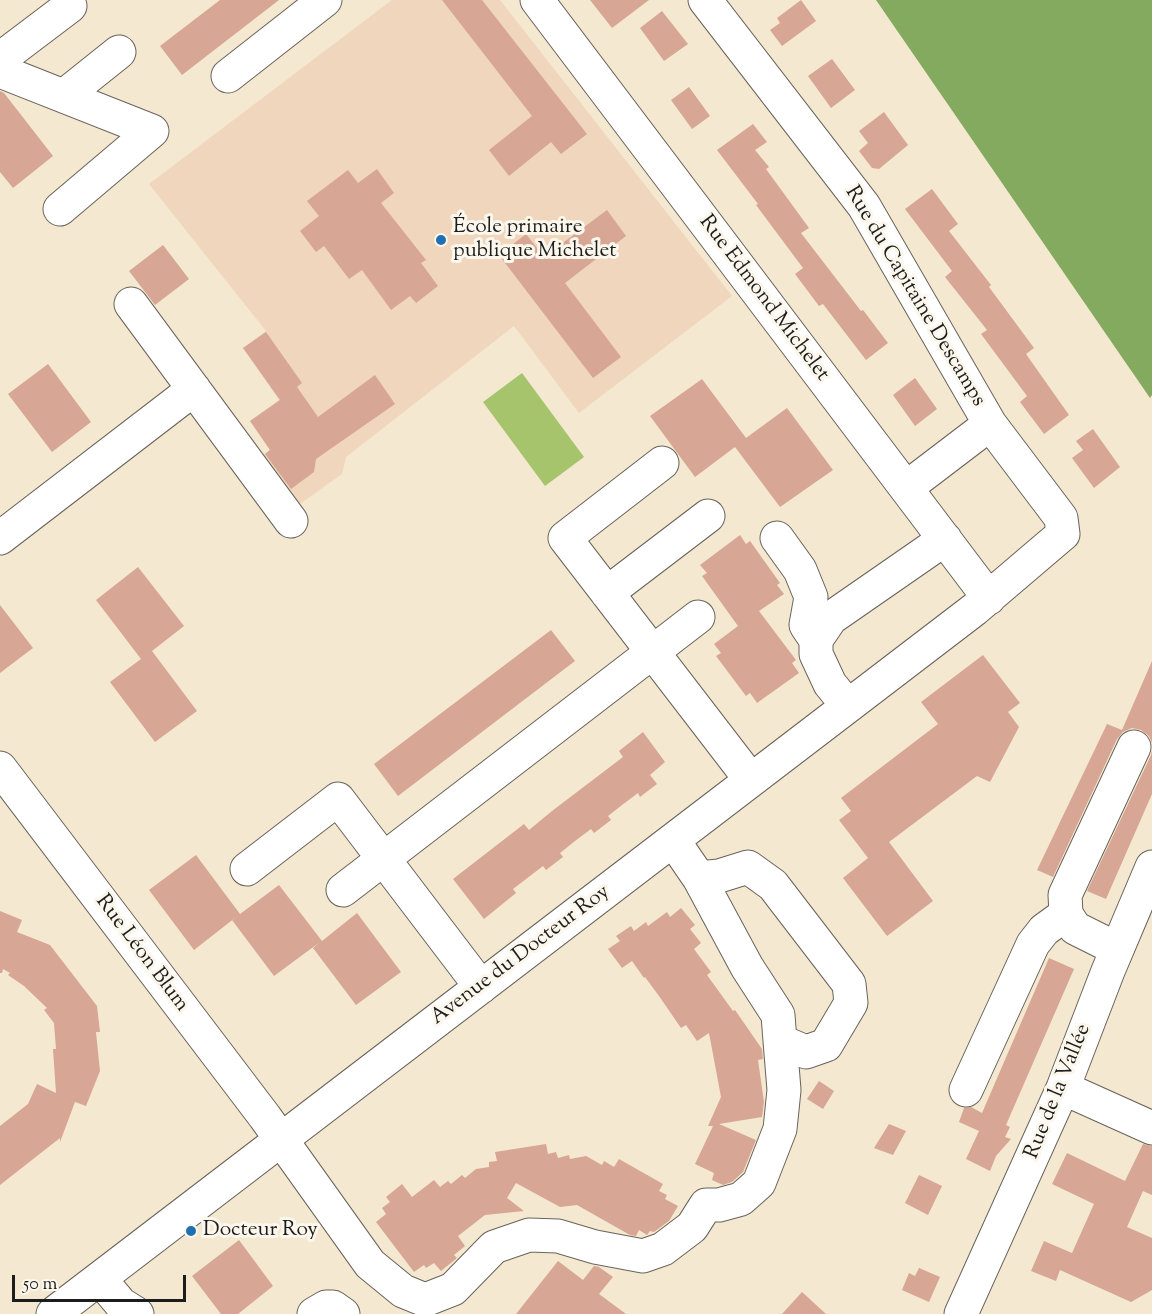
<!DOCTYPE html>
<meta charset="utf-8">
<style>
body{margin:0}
#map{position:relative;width:1152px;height:1314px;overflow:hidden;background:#f4e8d0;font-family:"Sorts Mill Goudy",serif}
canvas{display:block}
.scale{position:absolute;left:12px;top:1275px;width:174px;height:27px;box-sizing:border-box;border:3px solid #1c1c1c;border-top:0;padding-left:8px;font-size:18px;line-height:21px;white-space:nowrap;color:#1c1c1c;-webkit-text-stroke:4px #fbf7ec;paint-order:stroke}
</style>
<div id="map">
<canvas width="1152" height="1314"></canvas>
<div class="scale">50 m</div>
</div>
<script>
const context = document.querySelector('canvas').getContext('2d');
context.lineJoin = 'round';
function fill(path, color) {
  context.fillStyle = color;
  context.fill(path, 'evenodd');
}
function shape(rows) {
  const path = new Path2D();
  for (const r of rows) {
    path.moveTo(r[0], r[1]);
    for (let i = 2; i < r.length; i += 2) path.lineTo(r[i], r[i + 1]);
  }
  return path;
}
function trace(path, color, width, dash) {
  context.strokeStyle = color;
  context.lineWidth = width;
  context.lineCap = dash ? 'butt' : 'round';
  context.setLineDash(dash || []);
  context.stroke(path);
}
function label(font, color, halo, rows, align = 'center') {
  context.font = font + ' "Sorts Mill Goudy",serif';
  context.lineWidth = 6;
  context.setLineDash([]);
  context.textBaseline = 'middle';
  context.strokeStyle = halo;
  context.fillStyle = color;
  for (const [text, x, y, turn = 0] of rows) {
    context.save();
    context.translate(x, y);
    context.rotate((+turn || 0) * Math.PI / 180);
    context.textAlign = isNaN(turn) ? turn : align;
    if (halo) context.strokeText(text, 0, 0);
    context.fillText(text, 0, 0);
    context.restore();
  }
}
const built = shape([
 [392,0,500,0,732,296,579,413,514,326,346,457,342,474,297,506,260,457,281,442,267,445,250,421,279,400,243,348,266,331,149,184]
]);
const green = shape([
 [522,373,584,457,545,486,483,402]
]);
const forest = shape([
 [876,0,1152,0,1152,395,1150,398]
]);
const building = shape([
 [220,0,279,0,182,75,160,46],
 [442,0,482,0,587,134,561,154,551,142,509,176,489,150,532,116],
 [590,0,649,0,612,28],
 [801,0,816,21,782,46,770,30,780,23,777,18],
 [662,11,688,44,664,61,640,28],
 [832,59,855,90,831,108,808,76],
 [689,87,710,116,692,129,671,100],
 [0,91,4,93,53,156,13,188,0,172],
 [884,112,908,145,879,169,872,168,859,151,868,143,859,131],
 [753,124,767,142,755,150,769,167,766,169,809,228,801,233,861,311,863,310,888,343,866,360,823,304,819,306,795,274,803,268,756,205,758,204,717,150],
 [377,169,394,193,381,203,426,260,421,263,438,286,416,303,410,296,391,310,362,270,349,279,324,246,316,252,300,231,319,216,307,201,348,170,358,183],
 [932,189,958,224,949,231,991,285,989,287,1034,348,1026,354,1069,415,1044,434,1020,402,1027,396,981,334,987,330,945,277,952,271,905,209],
 [607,210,626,236,565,283,621,357,593,378,499,255,526,234,544,257],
 [163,245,189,279,155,305,129,271],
 [266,332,302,383,297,387,318,417,375,375,395,404,316,459,314,472,291,489,265,454,270,450,250,421,280,400,243,348],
 [48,364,91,422,52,452,8,394],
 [915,378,937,409,915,426,893,395],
 [702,379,746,438,787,408,833,470,780,507,735,447,695,477,650,416],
 [1093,429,1120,467,1094,488,1072,458,1083,450,1076,441],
 [740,535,746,544,750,541,780,583,777,585,784,594,759,611,796,660,792,663,799,673,757,703,750,693,746,696,716,656,721,653,714,644,738,626,702,576,707,573,700,565],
 [138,567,184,626,152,651,197,711,155,742,110,682,141,659,96,600],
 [0,605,33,648,0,673],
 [551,630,575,661,398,796,374,764],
 [983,655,1020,703,1008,712,1019,727,990,782,977,776,889,842,933,901,887,936,843,878,868,858,839,820,851,811,841,798,938,724,921,702],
 [1152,661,1152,743,1149,736,1141,730,1132,728,1123,732,1117,739,1053,877,1037,870,1107,724,1122,730],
 [643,732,665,762,650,775,657,784,640,797,638,793,622,805,608,816,611,820,594,833,591,829,575,841,560,853,563,857,546,870,543,866,513,889,516,893,484,919,453,879,524,824,529,830,552,811,623,757,619,751],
 [1152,750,1152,794,1106,899,1087,891,1151,755],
 [196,855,240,914,194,950,149,890],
 [279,885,322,941,357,913,401,972,356,1005,313,948,320,942,274,976,232,920],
 [681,908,695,925,690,929,701,943,694,949,711,972,707,975,733,1011,735,1010,762,1049,763,1059,758,1060,764,1102,762,1117,719,1124,756,1140,743,1172,732,1182,723,1185,712,1180,714,1173,695,1164,713,1126,708,1126,721,1097,709,1033,697,1041,686,1025,681,1028,659,996,645,977,644,978,632,961,622,968,608,949,620,941,616,936,631,926,634,931,646,922,648,926,667,912,670,917],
 [0,911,22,920,17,932,50,945,97,1006,100,1032,96,1032,100,1071,86,1106,75,1102,60,1142,60,1138,0,1185,0,1126,28,1104,37,1084,56,1093,53,1049,56,1049,54,1023,44,1010,47,1008,24,986,8,975,10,973,3,969,2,973,0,973],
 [1049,958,1074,969,1006,1125,1010,1127,1005,1137,1011,1139,996,1156,990,1171,966,1159,979,1131,959,1122,964,1108,971,1107,982,1113],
 [819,1081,834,1091,823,1109,807,1099],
 [889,1124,906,1131,893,1155,874,1148],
 [546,1144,548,1154,556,1152,558,1158,569,1155,570,1159,586,1156,602,1165,604,1161,614,1167,619,1159,663,1184,659,1191,667,1195,665,1199,678,1206,669,1221,654,1232,650,1231,647,1235,639,1230,636,1236,630,1235,577,1205,560,1207,516,1183,507,1198,524,1211,485,1215,458,1236,465,1246,454,1255,457,1258,441,1271,434,1263,426,1268,424,1265,414,1272,376,1222,386,1214,382,1208,390,1202,386,1197,402,1184,412,1197,434,1180,440,1187,448,1181,451,1184,462,1175,465,1178,476,1169,489,1167,489,1162,497,1161,495,1152],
 [1143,1144,1152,1146,1152,1195,1143,1191,1127,1227,1152,1238,1152,1290,1131,1302,1060,1270,1056,1281,1031,1271,1044,1241,1072,1253,1094,1204,1052,1184,1067,1153,1125,1181],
 [919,1175,942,1186,928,1215,905,1203],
 [239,1240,273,1286,238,1314,221,1314,192,1276],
 [558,1261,583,1280,594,1266,599,1267,613,1277,599,1294,626,1314,516,1314],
 [919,1268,940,1277,929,1302,902,1290,909,1273,915,1276],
 [802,1292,826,1314,782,1314]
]);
const minor = shape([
 [537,0,989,598],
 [705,0,864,206,990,424,906,488],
 [0,59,70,6],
 [0,71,152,131,60,209],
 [228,76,325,0],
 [64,96,119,52],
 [131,304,291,521],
 [662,463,565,538,751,780],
 [0,538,194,389],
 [777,538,800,570,811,597,806,625,816,640],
 [607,593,708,516],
 [848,706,830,684,816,654,816,640,831,618,945,539],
 [0,768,265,1117,370,1264,403,1291,425,1300,453,1289,494,1247,529,1235,558,1236,595,1247,643,1256,663,1249,692,1227,706,1205,719,1205,741,1199,759,1183,780,1129,784,1090,780,1041,806,1052,826,1045,851,1003,849,984,773,885,748,867,719,876,699,878,673,840],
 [247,869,338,799,481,987],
 [699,878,747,967,778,1015,780,1041],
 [343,890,698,617],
 [1117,949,1075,928,1066,914,1065,895,1134,747],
 [1063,1088,1152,1128],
 [966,1090,1033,944,1044,930,1066,914],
 [100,1279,121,1304,137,1314],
 [53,1314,975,609,1063,534,1061,518,990,424],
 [314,1314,326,1307,333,1307,343,1314],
 [961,1314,1063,1088,1108,971,1152,867]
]);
const markers = [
 [441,240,6,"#1f6fb2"],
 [191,1231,6,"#1f6fb2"]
];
const poiNames = [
 ["École primaire",453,228],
 ["publique Michelet",453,252],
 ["Docteur Roy",203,1231]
];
const streetNames = [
 ["Rue du Capitaine Descamps",914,297,59],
 ["Rue Edmond Michelet",763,299,53],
 ["Rue Léon Blum",141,954,53],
 ["Avenue du Docteur Roy",521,956,-37],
 ["Rue de la Vallée",1059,1092,-68]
];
fill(built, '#efd6bc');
fill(green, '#a5c46c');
fill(forest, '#84aa60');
fill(building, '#d7a694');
trace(minor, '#68635b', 35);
trace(minor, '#fff', 33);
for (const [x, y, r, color] of markers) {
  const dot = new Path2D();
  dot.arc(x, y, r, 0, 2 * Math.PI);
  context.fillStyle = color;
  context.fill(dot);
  trace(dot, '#fbf7ec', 2);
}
label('21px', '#1c1c1c', '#fbf7ec', poiNames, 'left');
label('21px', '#1c1c1c', '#fbf7ec', streetNames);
</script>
